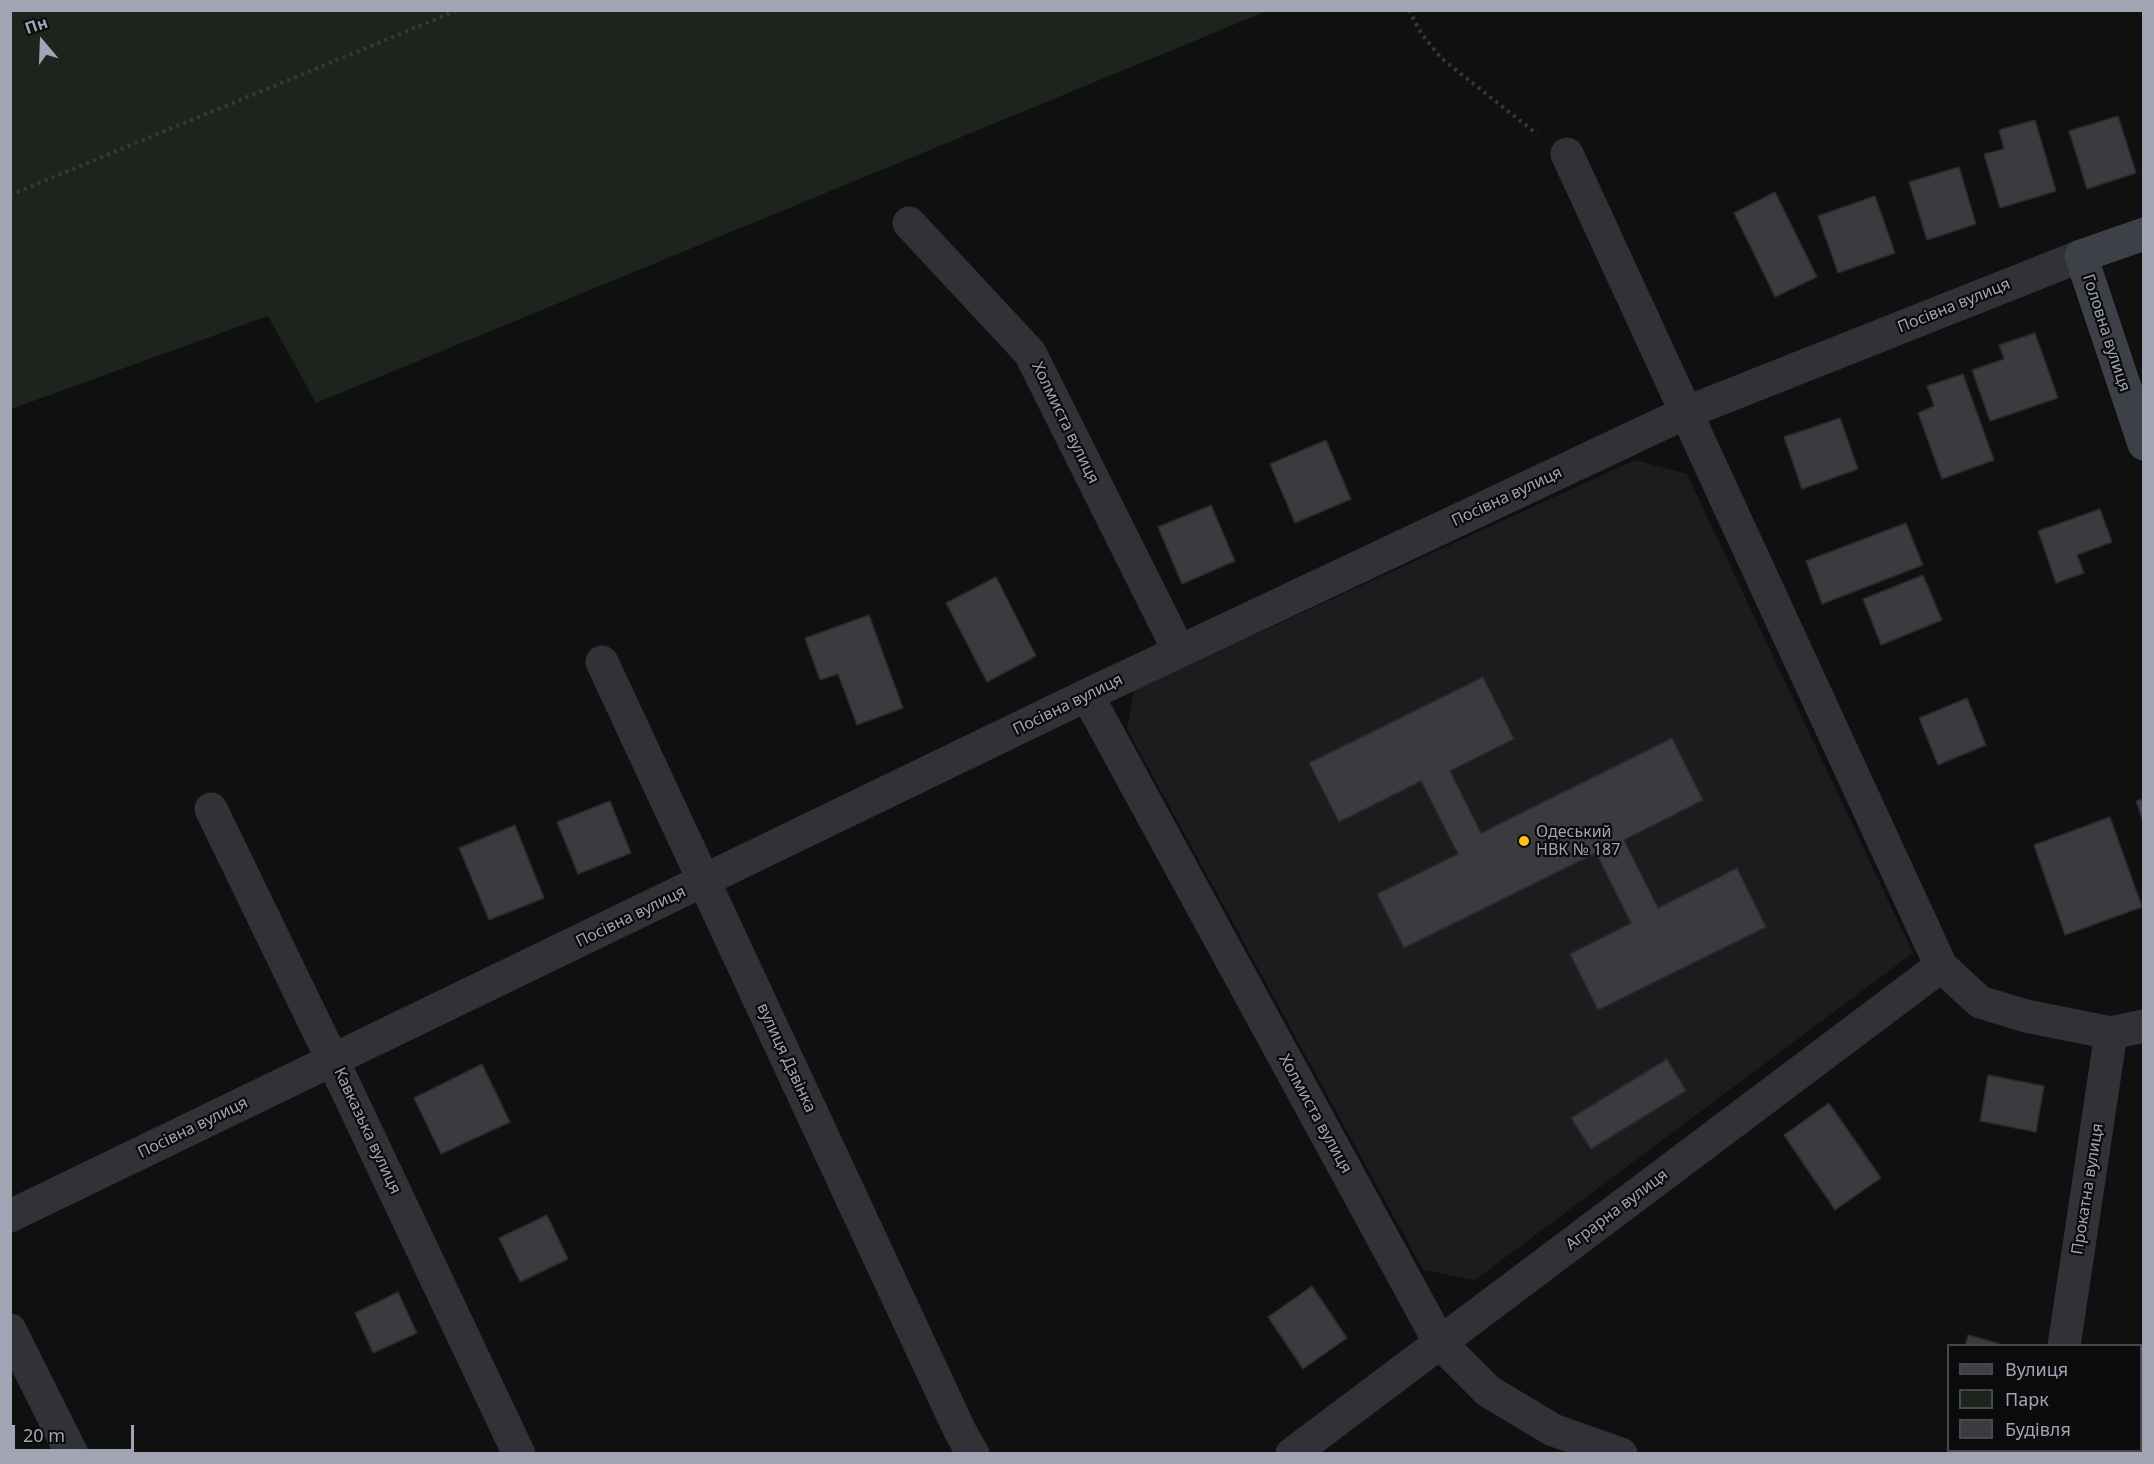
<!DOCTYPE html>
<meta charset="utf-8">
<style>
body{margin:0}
#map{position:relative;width:2154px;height:1464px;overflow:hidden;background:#101011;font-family:"Noto Sans",sans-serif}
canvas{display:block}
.frame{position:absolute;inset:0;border:12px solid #a0a4b3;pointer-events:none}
.legend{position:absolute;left:1947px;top:1344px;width:195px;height:108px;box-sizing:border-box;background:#0b0b0c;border:2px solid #47484f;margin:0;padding:8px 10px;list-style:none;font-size:18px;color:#a0a4b3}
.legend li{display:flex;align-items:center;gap:12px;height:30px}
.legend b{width:30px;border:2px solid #47484f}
.north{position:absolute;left:12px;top:12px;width:60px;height:60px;-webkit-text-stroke:4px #0b0b0c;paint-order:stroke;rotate:341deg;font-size:16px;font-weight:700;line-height:24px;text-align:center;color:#a0a4b3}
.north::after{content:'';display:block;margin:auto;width:21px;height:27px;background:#a0a4b3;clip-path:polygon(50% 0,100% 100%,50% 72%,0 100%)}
.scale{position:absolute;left:12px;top:1425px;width:122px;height:27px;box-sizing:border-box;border:3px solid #a0a4b3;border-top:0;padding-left:8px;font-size:18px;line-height:21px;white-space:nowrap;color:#a0a4b3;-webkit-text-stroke:4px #0b0b0c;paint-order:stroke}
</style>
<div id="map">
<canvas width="2154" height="1464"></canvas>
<div class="frame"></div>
<ul class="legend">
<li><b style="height:8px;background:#3e4047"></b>Вулиця</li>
<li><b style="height:16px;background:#1c241d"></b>Парк</li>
<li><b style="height:16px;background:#3a3a3f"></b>Будівля</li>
</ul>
<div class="north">Пн</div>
<div class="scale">20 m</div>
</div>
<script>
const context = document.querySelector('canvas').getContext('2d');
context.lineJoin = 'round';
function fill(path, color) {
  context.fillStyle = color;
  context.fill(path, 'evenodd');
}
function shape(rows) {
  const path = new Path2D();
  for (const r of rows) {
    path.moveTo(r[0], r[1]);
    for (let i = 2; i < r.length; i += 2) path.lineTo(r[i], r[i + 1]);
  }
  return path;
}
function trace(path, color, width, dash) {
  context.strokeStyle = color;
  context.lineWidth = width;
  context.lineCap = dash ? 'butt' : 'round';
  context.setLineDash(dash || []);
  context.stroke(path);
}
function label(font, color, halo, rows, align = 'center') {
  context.font = font + ' "Noto Sans",sans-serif';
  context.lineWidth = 4.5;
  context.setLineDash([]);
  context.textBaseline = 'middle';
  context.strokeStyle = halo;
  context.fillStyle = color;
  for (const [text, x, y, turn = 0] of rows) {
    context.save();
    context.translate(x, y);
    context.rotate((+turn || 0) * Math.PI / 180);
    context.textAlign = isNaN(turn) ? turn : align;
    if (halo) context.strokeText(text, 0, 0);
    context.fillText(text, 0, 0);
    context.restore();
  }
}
const built = shape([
 [1635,460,1687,474,1913,953,1475,1280,1423,1270,1127,729,1134,690]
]);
const green = shape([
 [11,10,1267,10,1267,11,316,403,268,316,11,409]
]);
const building = shape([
 [2118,116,2136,173,2087,189,2069,131,2118,116],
 [2035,120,2056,191,2000,208,1984,154,2004,149,1999,130,2035,120],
 [1959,167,1976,224,1927,240,1909,182,1959,167],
 [1775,192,1817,277,1775,297,1734,213,1775,192],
 [1875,196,1895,253,1838,273,1818,216,1875,196],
 [2035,333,2058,398,1990,421,1972,370,2004,359,1999,345,2035,333],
 [1963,374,1994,460,1942,479,1918,413,1934,406,1927,386,1963,374],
 [1840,418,1858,469,1802,489,1784,437,1840,418],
 [1326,440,1351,499,1295,523,1270,464,1326,440],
 [1211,505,1235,561,1182,584,1158,527,1211,505],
 [2100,509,2112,542,2077,555,2084,573,2056,583,2038,531,2100,509],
 [1906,523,1923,565,1822,604,1806,561,1906,523],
 [1923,575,1942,620,1881,645,1863,599,1923,575],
 [996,577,1036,656,987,682,946,603,996,577],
 [869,615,903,708,857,725,838,674,820,680,805,638,869,615],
 [1483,677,1514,739,1450,771,1481,833,1672,738,1703,800,1624,840,1658,908,1737,868,1766,927,1598,1010,1570,954,1631,923,1596,853,1404,948,1377,894,1458,854,1421,781,1339,822,1309,763,1483,677],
 [1967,698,1986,745,1938,765,1919,718,1967,698],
 [2144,799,2144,824,2136,801,2144,799],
 [610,801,631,853,578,874,557,822,610,801],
 [2110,817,2142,907,2065,935,2034,845,2110,817],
 [515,825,544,898,489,920,459,848,515,825],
 [1667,1059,1686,1091,1591,1149,1571,1118,1667,1059],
 [482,1064,510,1122,441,1154,414,1098,482,1064],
 [1988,1075,2044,1086,2036,1132,1980,1121,1988,1075],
 [1829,1103,1881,1178,1835,1210,1784,1135,1829,1103],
 [547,1215,568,1259,520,1282,499,1238,547,1215],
 [1312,1286,1347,1338,1303,1369,1268,1317,1312,1286],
 [398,1292,417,1333,373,1353,355,1313,398,1292],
 [1968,1335,2007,1346,1965,1346,1968,1335]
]);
const path = shape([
 [1409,10,1421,33,1441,58,1537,134],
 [10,195,458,10]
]);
const street = shape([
 [1567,154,1941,966,1980,1002,2026,1016,2111,1033,2144,1026],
 [909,223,1030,353,1179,651],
 [602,662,960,1431,973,1454],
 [1087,695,1440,1343,1488,1391,1553,1430,1621,1454],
 [211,809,333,1061,519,1454],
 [10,1216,1087,695,1685,413,2081,256],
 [10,1330,72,1454],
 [2064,1346,2111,1033],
 [1292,1454,1941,966],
 [2048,1454,2048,1450]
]);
const secondary = shape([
 [2144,234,2081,256,2144,444]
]);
const markers = [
 [1524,841,6,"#fdc31c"]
];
const streetNames = [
 ["Посівна вулиця",1954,306,-22],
 ["Головна вулиця",2106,333,72],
 ["Холмиста вулиця",1065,423,64],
 ["Посівна вулиця",1507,497,-25],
 ["Посівна вулиця",1068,705,-26],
 ["Посівна вулиця",631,917,-26],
 ["вулиця Дзвінка",786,1058,65],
 ["Холмиста вулиця",1315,1114,61],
 ["Посівна вулиця",193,1128,-26],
 ["Кавказька вулиця",367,1131,65],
 ["Прокатна вулиця",2088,1189,-81],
 ["Аграрна вулиця",1617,1210,-37]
];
const poiNames = [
 ["Одеський",1536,832],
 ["НВК № 187",1536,850]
];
fill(built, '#1c1c1e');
fill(green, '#1c241d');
fill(building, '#3a3a3f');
trace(building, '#2a2a2d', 1.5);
trace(path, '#37383e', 4, [3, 4.5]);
trace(street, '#313137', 33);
trace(secondary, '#3e4047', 33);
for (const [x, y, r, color] of markers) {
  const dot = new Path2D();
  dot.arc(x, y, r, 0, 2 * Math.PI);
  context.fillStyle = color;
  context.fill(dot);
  trace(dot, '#0b0b0c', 2);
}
label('16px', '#a0a4b3', '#0b0b0c', streetNames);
label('16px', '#a0a4b3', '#0b0b0c', poiNames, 'left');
</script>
